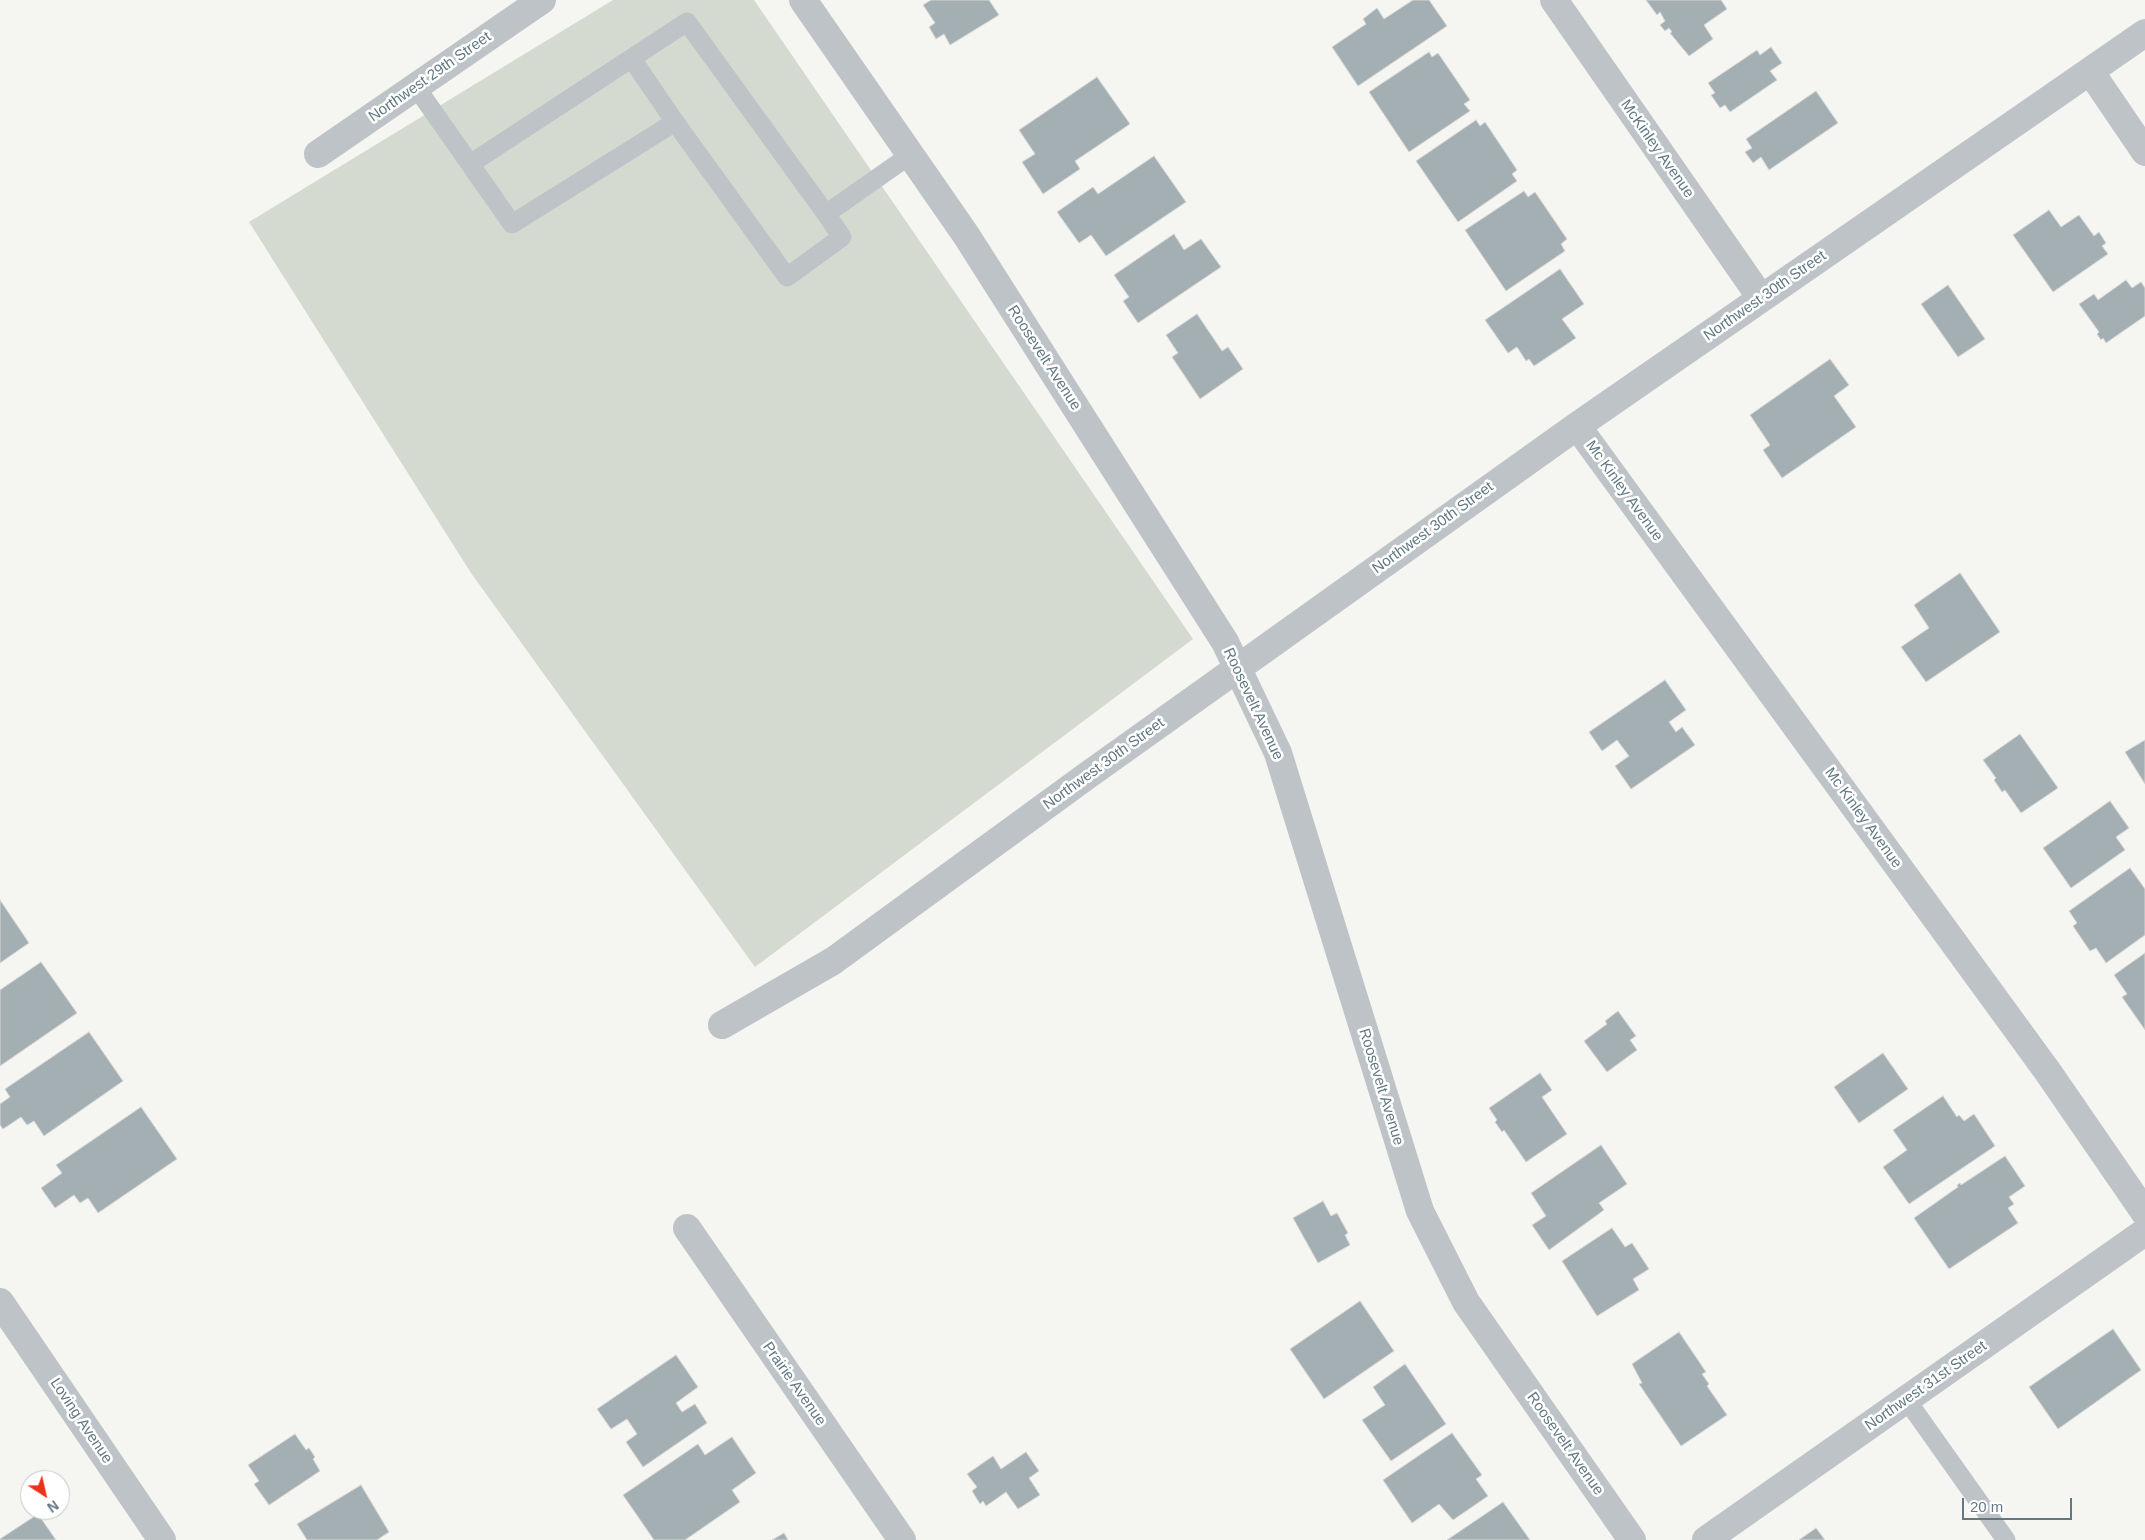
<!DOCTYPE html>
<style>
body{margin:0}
#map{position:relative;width:2145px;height:1540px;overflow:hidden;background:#f5f5f1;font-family:Helvetica,sans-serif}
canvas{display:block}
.north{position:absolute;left:20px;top:1470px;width:50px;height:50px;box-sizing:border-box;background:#fff;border:1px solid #c0c9cd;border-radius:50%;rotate:145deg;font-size:14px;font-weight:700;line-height:20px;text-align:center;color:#627983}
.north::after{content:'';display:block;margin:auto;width:18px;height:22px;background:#eb321b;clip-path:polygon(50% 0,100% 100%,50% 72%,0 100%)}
.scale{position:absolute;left:1962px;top:1498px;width:110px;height:22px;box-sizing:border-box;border:2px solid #627983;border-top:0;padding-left:6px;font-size:15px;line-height:18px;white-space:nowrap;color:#627983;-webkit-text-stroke:4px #fff;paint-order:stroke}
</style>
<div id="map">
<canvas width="2145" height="1540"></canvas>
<div class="north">N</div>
<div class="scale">20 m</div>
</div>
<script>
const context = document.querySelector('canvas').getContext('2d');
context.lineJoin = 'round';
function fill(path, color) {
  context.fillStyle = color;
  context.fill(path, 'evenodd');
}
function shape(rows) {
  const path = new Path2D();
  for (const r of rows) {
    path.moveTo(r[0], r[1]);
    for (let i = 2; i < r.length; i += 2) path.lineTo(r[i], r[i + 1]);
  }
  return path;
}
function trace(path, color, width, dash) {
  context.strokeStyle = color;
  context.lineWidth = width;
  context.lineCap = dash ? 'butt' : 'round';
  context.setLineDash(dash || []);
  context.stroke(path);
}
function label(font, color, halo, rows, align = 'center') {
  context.font = font + ' Helvetica,sans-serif';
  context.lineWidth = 5;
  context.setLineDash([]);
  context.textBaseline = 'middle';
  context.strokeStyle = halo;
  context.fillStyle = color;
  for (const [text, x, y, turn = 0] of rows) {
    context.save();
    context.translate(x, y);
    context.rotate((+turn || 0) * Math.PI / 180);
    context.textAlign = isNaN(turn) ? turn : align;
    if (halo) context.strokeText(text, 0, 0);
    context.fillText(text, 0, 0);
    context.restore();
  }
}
const green = shape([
 [613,0,754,0,1193,639,755,967,471,573,249,222]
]);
const building = shape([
 [931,0,989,0,999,15,950,45,944,34,936,39,929,27,935,23,923,5,931,0],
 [1413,0,1429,0,1447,26,1358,86,1332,47,1366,24,1363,19,1377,8,1384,19,1413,0],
 [1646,0,1721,0,1727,9,1704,25,1713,39,1689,56,1670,33,1672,32,1669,28,1665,31,1660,25,1665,21,1660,12,1657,15,1646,0],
 [1771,47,1782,63,1770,71,1777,80,1730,112,1725,105,1720,108,1711,95,1715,93,1708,83,1757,50,1760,55,1771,47],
 [1429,52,1432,57,1438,53,1470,100,1464,104,1470,111,1409,152,1369,92,1429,52],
 [1097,77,1130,124,1075,161,1080,169,1043,194,1022,162,1035,154,1019,130,1097,77],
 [1816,91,1838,123,1769,170,1761,157,1753,163,1745,152,1752,148,1746,139,1816,91],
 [1476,120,1480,126,1485,122,1517,170,1512,174,1517,181,1458,222,1416,161,1476,120],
 [1154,156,1186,202,1106,256,1091,235,1079,243,1057,212,1093,187,1098,194,1154,156],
 [1524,191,1528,197,1535,192,1567,239,1561,244,1565,251,1506,291,1465,230,1524,191],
 [2049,210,2061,227,2079,215,2094,236,2099,232,2106,243,2102,246,2108,254,2053,292,2013,235,2049,210],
 [1174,234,1184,250,1201,239,1221,267,1138,323,1123,301,1129,297,1114,275,1174,234],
 [1560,269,1584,304,1562,319,1576,338,1534,366,1529,359,1526,361,1517,347,1508,353,1485,320,1560,269],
 [2126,280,2132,288,2141,282,2145,288,2145,316,2106,343,2103,338,2101,340,2097,334,2099,332,2079,304,2094,294,2098,300,2126,280],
 [1948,285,1985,339,1958,357,1921,304,1948,285],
 [1197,314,1222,351,1228,347,1243,369,1200,399,1172,357,1178,353,1166,335,1197,314],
 [1830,359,1849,385,1834,396,1856,427,1782,478,1763,450,1770,445,1750,415,1830,359],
 [1960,573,2000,632,1926,682,1901,647,1929,628,1914,605,1960,573],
 [1665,680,1686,710,1669,722,1676,732,1682,727,1695,745,1631,789,1615,766,1629,756,1617,740,1602,751,1589,732,1665,680],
 [2020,734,2058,788,2021,813,2005,790,2002,792,1994,780,1996,778,1983,760,2020,734],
 [2145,740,2145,784,2125,752,2145,740],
 [2110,801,2129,828,2116,837,2125,850,2071,888,2043,848,2110,801],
 [2130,868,2145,889,2145,935,2106,963,2096,948,2090,951,2073,926,2077,923,2069,911,2130,868],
 [0,900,29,943,0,963,0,900],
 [2145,953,2145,1030,2122,997,2127,994,2114,975,2145,953],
 [41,962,77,1013,0,1066,0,990,41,962],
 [1618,1011,1636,1036,1630,1040,1637,1050,1607,1072,1584,1041,1607,1024,1605,1021,1618,1011],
 [89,1032,123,1081,44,1136,34,1121,27,1125,21,1117,3,1129,0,1125,0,1104,10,1097,5,1089,89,1032],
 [1883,1053,1908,1089,1859,1123,1834,1087,1883,1053],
 [1540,1073,1552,1090,1542,1097,1567,1134,1526,1162,1504,1130,1502,1132,1495,1122,1497,1120,1489,1108,1540,1073],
 [1943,1096,1957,1117,1959,1115,1964,1121,1974,1114,1995,1146,1909,1204,1883,1167,1907,1150,1893,1130,1943,1096],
 [141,1107,177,1159,98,1213,88,1198,80,1203,74,1195,55,1208,41,1188,62,1173,56,1165,141,1107],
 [1601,1145,1627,1184,1599,1203,1604,1210,1549,1250,1532,1225,1546,1216,1531,1193,1601,1145],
 [2005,1156,2025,1186,2009,1197,2014,1204,2008,1208,2018,1223,1949,1269,1914,1218,1958,1187,1957,1185,1960,1183,1961,1185,2005,1156],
 [1323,1201,1331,1216,1337,1213,1348,1233,1345,1235,1350,1245,1318,1263,1293,1218,1323,1201],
 [1612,1228,1625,1247,1632,1243,1649,1269,1633,1279,1639,1290,1597,1316,1562,1261,1612,1228],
 [1360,1301,1394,1351,1324,1399,1290,1349,1360,1301],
 [2113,1329,2141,1370,2058,1429,2029,1387,2113,1329],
 [1679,1332,1706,1372,1702,1374,1709,1384,1707,1386,1727,1415,1681,1446,1639,1384,1642,1383,1632,1364,1679,1332],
 [676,1355,698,1387,676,1403,682,1412,695,1404,707,1423,643,1467,626,1442,637,1434,627,1419,611,1429,597,1409,676,1355],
 [1405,1364,1446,1424,1391,1461,1362,1420,1385,1405,1373,1387,1405,1364],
 [1452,1433,1482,1475,1476,1479,1488,1496,1453,1520,1439,1504,1412,1523,1383,1480,1452,1433],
 [295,1434,306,1450,309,1448,315,1457,313,1459,320,1471,269,1505,254,1484,259,1481,248,1465,295,1434],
 [732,1437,756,1473,732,1490,740,1502,685,1540,654,1540,623,1495,698,1444,705,1455,732,1437],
 [1026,1452,1039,1471,1029,1478,1040,1495,1018,1509,1006,1492,986,1506,983,1501,980,1504,972,1491,977,1487,967,1474,993,1456,1001,1469,1026,1452],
 [361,1485,389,1532,377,1540,307,1540,297,1524,361,1485],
 [1503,1502,1530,1540,1447,1540,1503,1502],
 [38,1514,56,1540,0,1540,0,1539,38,1514],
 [1816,1528,1825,1540,1799,1540,1816,1528],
 [784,1533,788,1540,772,1540,784,1533]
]);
const lane = shape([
 [632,59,675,122],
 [416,87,470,164,687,22,826,214,910,155],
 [470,164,512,224,675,122,787,277,842,237,826,214],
 [1906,1399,2006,1540]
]);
const street = shape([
 [803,0,966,235,1225,642,1278,753,1420,1211,1466,1302,1632,1540],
 [1554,0,1761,298],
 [2090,71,2145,152],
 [318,154,542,0],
 [1577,426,2048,1072,2145,1213],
 [722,1025,833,961,1088,775,1577,426,2145,33],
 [687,1228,902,1540],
 [0,1302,162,1540],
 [1706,1540,2145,1232]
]);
const streetNames = [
 ["Northwest 29th Street",430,77,-35],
 ["McKinley Avenue",1657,149,55],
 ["Northwest 30th Street",1765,296,-35],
 ["Roosevelt Avenue",1044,358,57],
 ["Mc Kinley Avenue",1624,491,54],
 ["Northwest 30th Street",1433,528,-36],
 ["Roosevelt Avenue",1253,704,65],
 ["Northwest 30th Street",1104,764,-36],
 ["Mc Kinley Avenue",1863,818,54],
 ["Roosevelt Avenue",1381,1087,73],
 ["Prairie Avenue",794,1384,55],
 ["Northwest 31st Street",1926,1386,-35],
 ["Loving Avenue",81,1421,56],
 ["Roosevelt Avenue",1565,1444,55]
];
fill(green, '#d5dad0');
fill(building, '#a4afb3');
trace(building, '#d6d6d4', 1);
trace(lane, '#bdc3c6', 19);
trace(street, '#bdc3c6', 28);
label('15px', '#627983', '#fff', streetNames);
</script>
